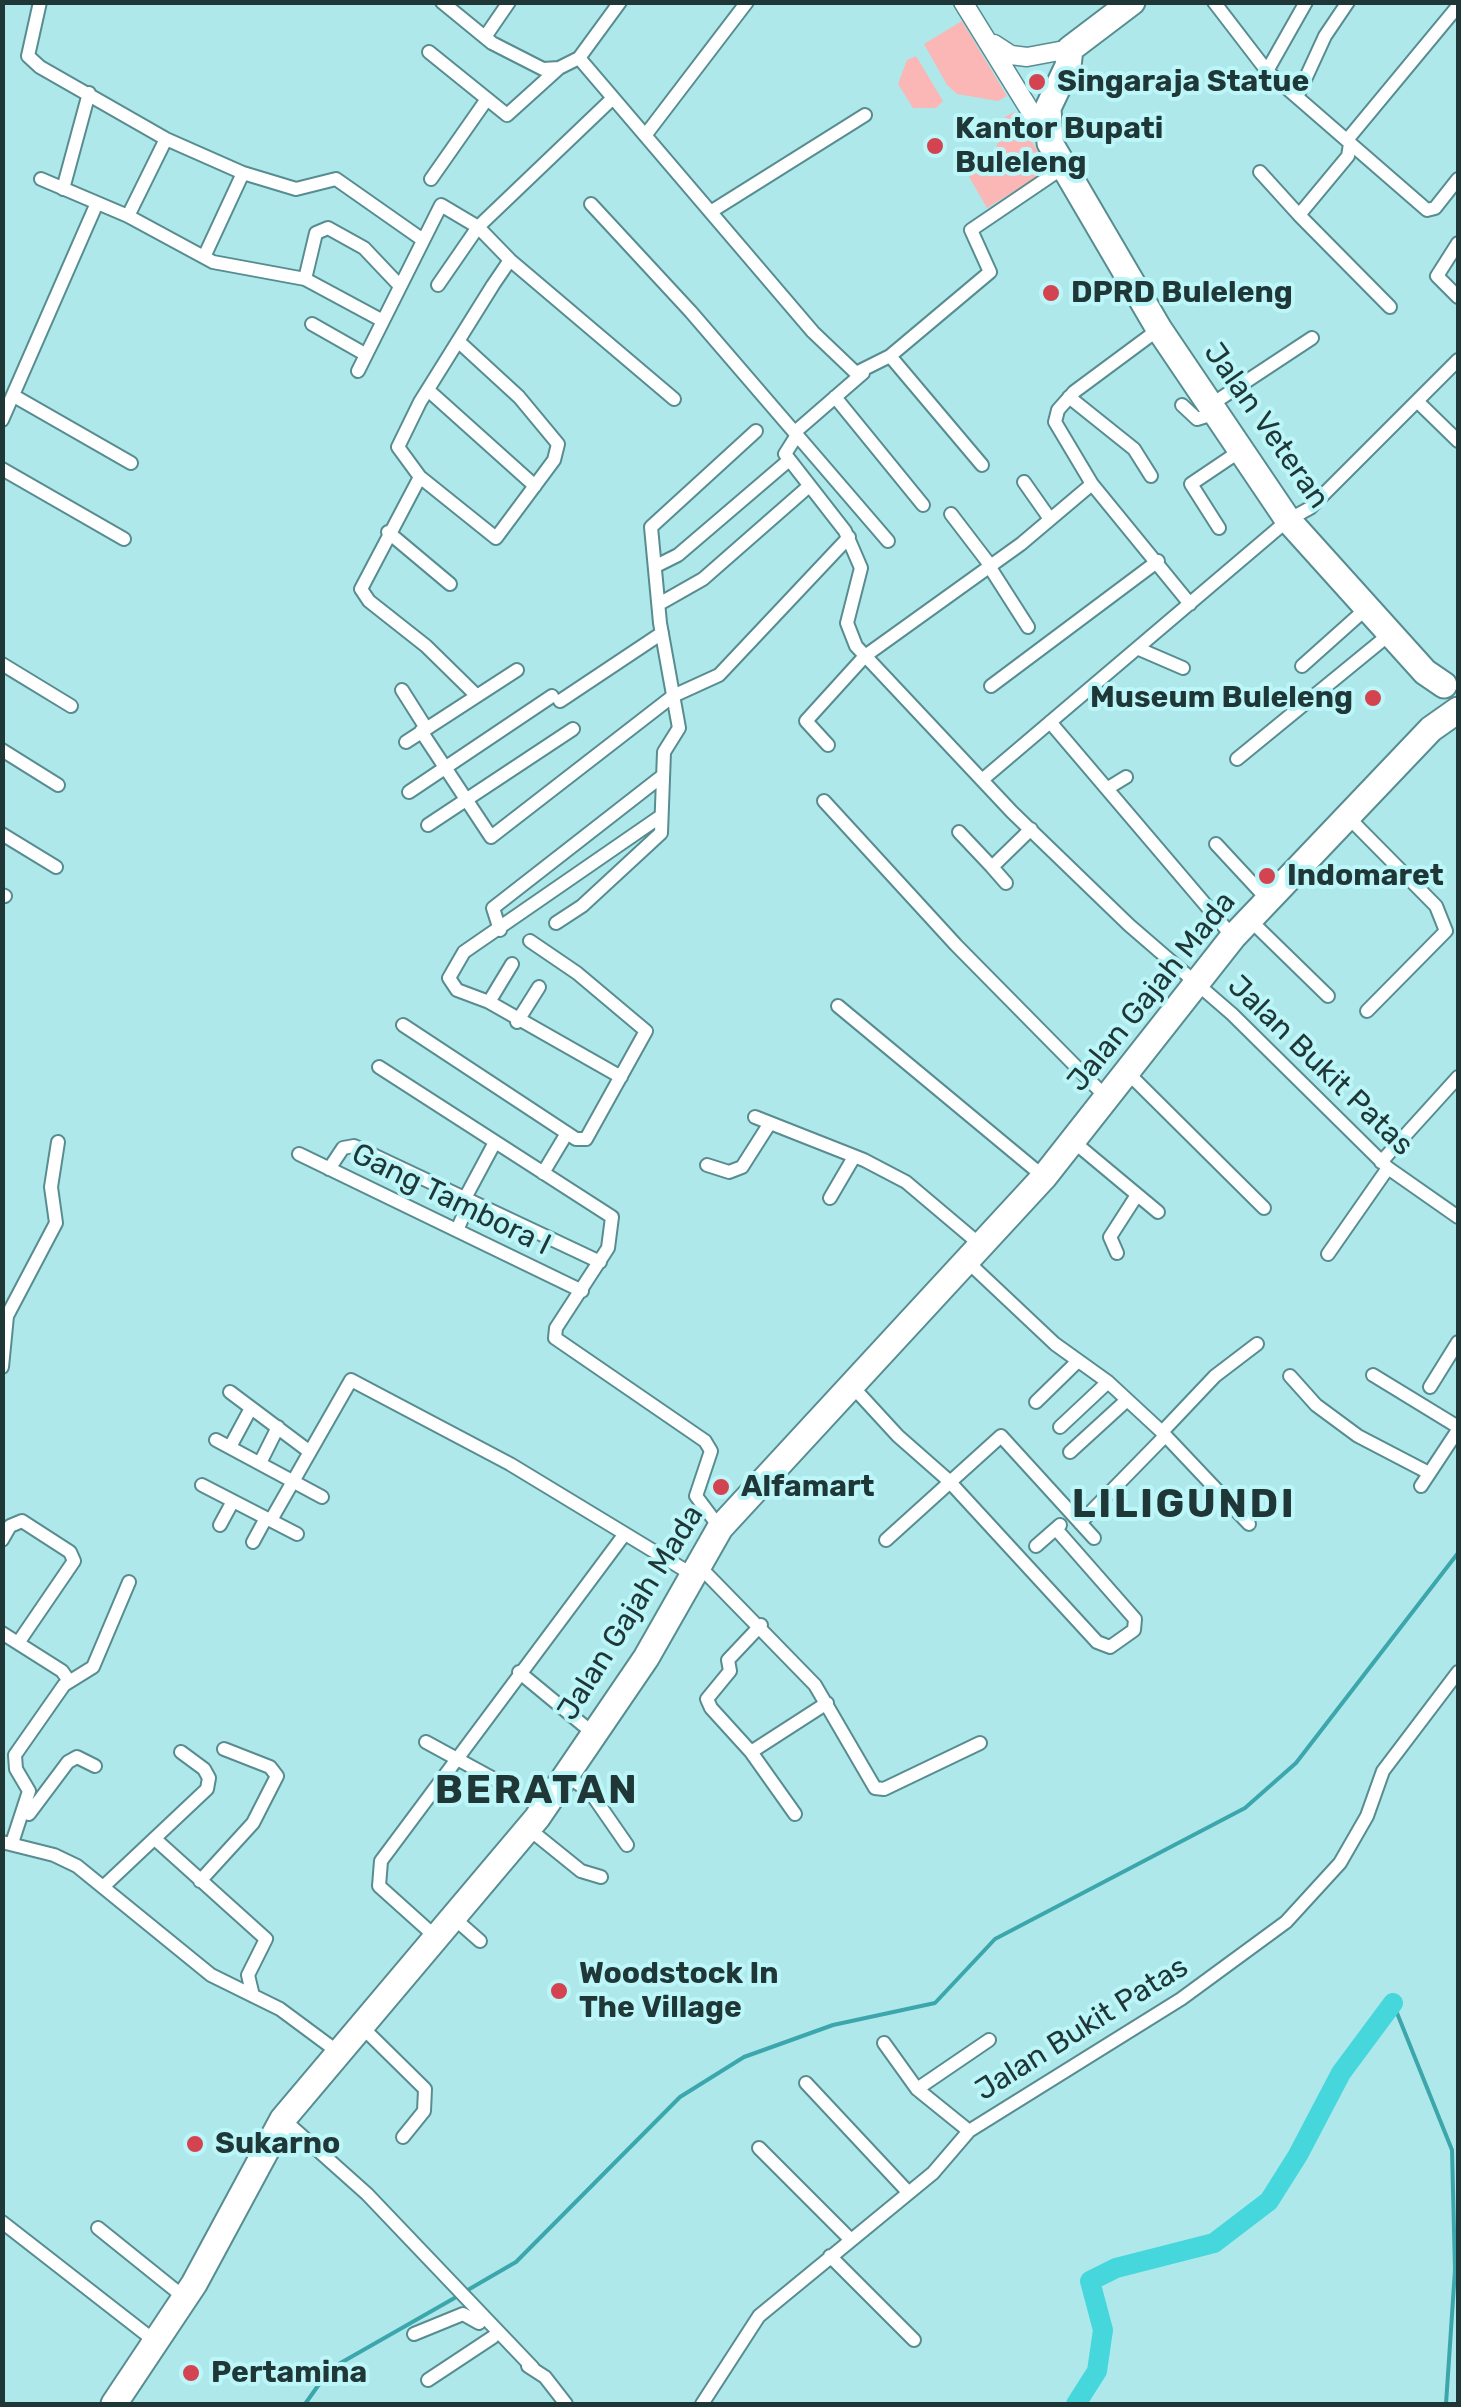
<!DOCTYPE html>
<style>
body{margin:0}
#map{position:relative;width:1461px;height:2407px;overflow:hidden;background:#afe8eb;font-family:Rubik,sans-serif}
canvas{display:block}
.frame{position:absolute;inset:0;border:5px solid #203738;pointer-events:none}
</style>
<div id="map">
<canvas width="1461" height="2407"></canvas>
<div class="frame"></div>
</div>
<script>
const context = document.querySelector('canvas').getContext('2d');
context.lineJoin = 'round';
function fill(path, color) {
  context.fillStyle = color;
  context.fill(path, 'evenodd');
}
function shape(rows) {
  const path = new Path2D();
  for (const r of rows) {
    path.moveTo(r[0], r[1]);
    for (let i = 2; i < r.length; i += 2) path.lineTo(r[i], r[i + 1]);
  }
  return path;
}
function trace(path, color, width, dash) {
  context.strokeStyle = color;
  context.lineWidth = width;
  context.lineCap = dash ? 'butt' : 'round';
  context.setLineDash(dash || []);
  context.stroke(path);
}
function label(font, color, halo, rows, align = 'center') {
  context.font = font + ' Rubik,sans-serif';
  context.lineWidth = 8;
  context.setLineDash([]);
  context.textBaseline = 'middle';
  context.strokeStyle = halo;
  context.fillStyle = color;
  for (const [text, x, y, turn = 0] of rows) {
    context.save();
    context.translate(x, y);
    context.rotate((+turn || 0) * Math.PI / 180);
    context.textAlign = isNaN(turn) ? turn : align;
    if (halo) context.strokeText(text, 0, 0);
    context.fillText(text, 0, 0);
    context.restore();
  }
}
const green = shape([
 [962,21,1007,96,998,101,957,94,947,85,924,44],
 [916,56,943,101,936,108,913,108,898,84,907,60],
 [1014,112,1049,170,987,208,967,173,992,155,1004,131,1000,120]
]);
const stream = shape([
 [1393,2003,1452,2150,1455,2270,1446,2404],
 [466,2291,516,2262,680,2097,744,2057,833,2025,935,2003,995,1939,1245,1808,1296,1763,1458,1553],
 [305,2404,330,2369,458,2296]
]);
const river = shape([
 [1076,2404,1097,2371,1103,2330,1090,2281,1116,2268,1214,2243,1269,2201,1298,2155,1341,2073,1393,2003]
]);
const street = shape([
 [40,2,28,56,40,67,166,139,243,173,296,189,336,179,423,240],
 [442,2,492,43,543,69,559,68,579,58,620,2],
 [1214,2,1267,71,1427,210,1435,208,1458,179],
 [485,37,509,2],
 [429,52,507,115,559,68],
 [579,58,813,332,856,373,890,356,990,272,971,230,1064,167],
 [1267,71,1306,2],
 [1297,97,1325,36,1348,2],
 [647,133,747,2],
 [1347,140,1458,6],
 [1350,144,1348,156,1299,215,1390,307],
 [1260,172,1299,215],
 [41,179,128,216,213,262,305,279,383,321],
 [431,179,487,99],
 [63,189,89,93],
 [591,204,691,312,888,541],
 [712,211,865,115],
 [128,216,166,139],
 [1458,243,1437,276,1458,297],
 [204,257,243,173],
 [305,279,316,233,328,228,364,248,400,286],
 [438,285,478,227,613,98],
 [312,324,363,353],
 [1159,329,1074,392,1058,410,1055,422,1092,484,1190,604],
 [458,341,519,397,558,444,554,460,496,538,420,477,398,447,420,402,493,285,510,260],
 [890,356,982,465],
 [358,371,441,205,478,227,510,260,674,399],
 [428,390,535,486],
 [14,396,131,463],
 [835,397,923,505],
 [1069,397,1134,449,1151,476],
 [1418,402,1458,441],
 [1182,405,1197,419,1213,414],
 [1209,406,1312,338],
 [2,420,97,203],
 [795,432,863,373],
 [797,435,785,454,845,531,861,568,847,623,856,646,1012,812,1129,925,1232,1014,1388,1168,1458,1217],
 [2,469,124,539],
 [420,477,361,589,369,601,426,646,476,695],
 [1024,482,1050,519],
 [951,514,990,565],
 [1219,528,1191,484,1240,451],
 [388,532,450,584],
 [658,565,678,555,788,461],
 [989,566,1028,627],
 [659,604,703,579,808,487],
 [1139,649,1183,668],
 [2,664,71,706],
 [1302,666,1368,607],
 [991,686,1158,561],
 [402,690,426,728],
 [560,701,662,633],
 [1050,722,1233,937],
 [421,731,491,837,673,696,719,675,849,537],
 [406,742,517,670],
 [828,745,806,721,865,656,1021,544,1092,484],
 [2,750,58,785],
 [1237,759,1391,633],
 [982,780,1288,520,1310,508,1458,360],
 [1108,788,1126,777],
 [409,792,552,696],
 [824,801,956,945,1108,1099],
 [1348,817,1436,906,1446,931,1367,1011],
 [428,825,573,729],
 [959,832,992,867],
 [2,834,56,867],
 [1216,844,1268,900],
 [1006,883,992,867,1031,829],
 [2,895,5,896],
 [1249,919,1328,996],
 [556,923,582,906,661,833,664,752,679,728,660,623,651,527,756,431],
 [500,930,493,908,661,777],
 [489,1002,512,964],
 [838,1006,1044,1177],
 [517,1022,539,987],
 [403,1025,576,1139,586,1139,646,1031,577,973,530,941],
 [379,1067,612,1217,608,1248,556,1328,555,1338,705,1441,711,1451,696,1496,720,1528],
 [1128,1073,1264,1208],
 [621,1077,489,1002,457,990,449,978,464,952,661,816],
 [755,1117,864,1160,906,1182,983,1247],
 [1074,1142,1158,1212],
 [299,1154,582,1291],
 [1381,1162,1458,1077],
 [707,1165,729,1172,742,1167,770,1123],
 [329,1169,343,1148,354,1146,600,1262],
 [543,1173,567,1133],
 [830,1198,854,1157],
 [464,1200,494,1144],
 [457,1230,469,1203],
 [1117,1253,1110,1237,1137,1195],
 [1328,1254,1388,1168],
 [969,1263,1055,1344,1108,1382,1162,1432,1249,1524],
 [2,1367,7,1316,56,1223,51,1187,58,1142],
 [1373,1375,1458,1427],
 [1290,1376,1316,1405,1358,1436,1429,1473],
 [852,1386,898,1436,948,1480,1097,1642,1110,1647,1134,1630,1135,1619,1056,1529],
 [1430,1387,1458,1342],
 [230,1392,310,1452],
 [1036,1402,1078,1361],
 [1060,1427,1108,1382],
 [1162,1432,1215,1376,1257,1344],
 [216,1440,322,1497],
 [230,1447,251,1408],
 [1070,1452,1127,1400],
 [260,1463,278,1427],
 [202,1485,297,1534],
 [1421,1486,1458,1430],
 [271,1520,351,1380,510,1464,693,1575],
 [1080,1523,1165,1436],
 [220,1525,233,1501],
 [2,1540,10,1526,22,1521,70,1552,74,1561,18,1643],
 [886,1540,1001,1436,1094,1538],
 [253,1542,266,1518],
 [1036,1546,1060,1525],
 [698,1565,815,1685,875,1788,884,1789,980,1743],
 [761,1625,728,1660,730,1671,707,1699,711,1708,751,1752,827,1703],
 [2,1633,62,1671,69,1681],
 [519,1672,594,1734],
 [426,1742,503,1784],
 [751,1752,795,1814],
 [566,1775,591,1793,627,1845],
 [29,1814,68,1762,77,1757,95,1766],
 [529,1829,581,1871,601,1877],
 [155,1839,266,1939,248,1975,253,1996],
 [2,1842,54,1855,77,1866,211,1975,280,2009,338,2052],
 [12,1843,29,1791,16,1769,15,1755,64,1685,93,1667,129,1582],
 [200,1881,253,1823,277,1776,270,1767,224,1749],
 [103,1887,207,1789,209,1778,204,1769,181,1752],
 [455,1919,480,1941],
 [438,1939,379,1886,381,1861,624,1535],
 [361,2026,425,2089,424,2111,403,2137],
 [884,2043,917,2089,969,2131],
 [806,2083,908,2192],
 [917,2089,989,2040],
 [283,2119,367,2194,533,2368],
 [759,2148,850,2239],
 [2,2222,156,2342],
 [98,2228,185,2298],
 [830,2256,914,2340],
 [414,2334,463,2314,479,2323],
 [528,2366,545,2377,566,2404],
 [428,2380,493,2337],
 [702,2404,759,2316,933,2173,969,2131,1181,1999,1286,1922,1340,1863,1367,1816,1383,1771,1458,1672]
]);
const secondary = shape([
 [963,2,1047,138],
 [994,44,1011,55,1027,57,1070,49]
]);
const highway = shape([
 [1132,2,1070,49,1068,66,1048,108,1050,143,1159,329,1288,520,1425,672,1444,685],
 [114,2404,194,2284,283,2119,537,1818,646,1658,720,1528,1044,1177,1233,937,1431,729,1458,710]
]);
const markers = [
 [1037,82,10,"#d34350"],
 [935,146,10,"#d34350"],
 [1051,293,10,"#d34350"],
 [1373,698,10,"#d34350"],
 [1267,876,10,"#d34350"],
 [721,1487,10,"#d34350"],
 [559,1991,10,"#d34350"],
 [195,2144,10,"#d34350"],
 [191,2373,10,"#d34350"]
];
const poiNames = [
 ["Singaraja Statue",1057,82],
 ["Kantor Bupati",955,129],
 ["Buleleng",955,163],
 ["DPRD Buleleng",1071,293],
 ["Museum Buleleng",1353,698,"right"],
 ["Indomaret",1287,876],
 ["Alfamart",741,1487],
 ["Woodstock In",579,1974],
 ["The Village",579,2008],
 ["Sukarno",215,2144],
 ["Pertamina",211,2373]
];
const streetNames = [
 ["Jalan Veteran",1266,426,55],
 ["Jalan Gajah Mada",1152,992,-51],
 ["Jalan Bukit Patas",1320,1066,44],
 ["Gang Tambora I",451,1200,26],
 ["Jalan Gajah Mada",631,1613,-58],
 ["Jalan Bukit Patas",1082,2029,-32]
];
const districtNames = [
 ["LILIGUNDI",1184,1505],
 ["BERATAN",537,1791]
];
fill(green, '#fbb7b6');
trace(stream, '#3ba7ac', 4);
trace(river, '#46d7dd', 20);
trace(street, '#578d90', 16);
trace(secondary, '#578d90', 21);
trace(highway, '#578d90', 29);
trace(street, '#fff', 12);
trace(secondary, '#fff', 18);
trace(highway, '#fff', 25);
for (const [x, y, r, color] of markers) {
  const dot = new Path2D();
  dot.arc(x, y, r, 0, 2 * Math.PI);
  context.fillStyle = color;
  context.fill(dot);
  trace(dot, '#bcf6f8', 4);
}
label('bold 30px', '#203738', '#bcf6f8', poiNames, 'left');
label('30px', '#203738', '#bcf6f8', streetNames);
context.letterSpacing = '2.5px';
label('bold 40px', '#203738', '#bcf6f8', districtNames);
context.letterSpacing = '0px';
</script>
